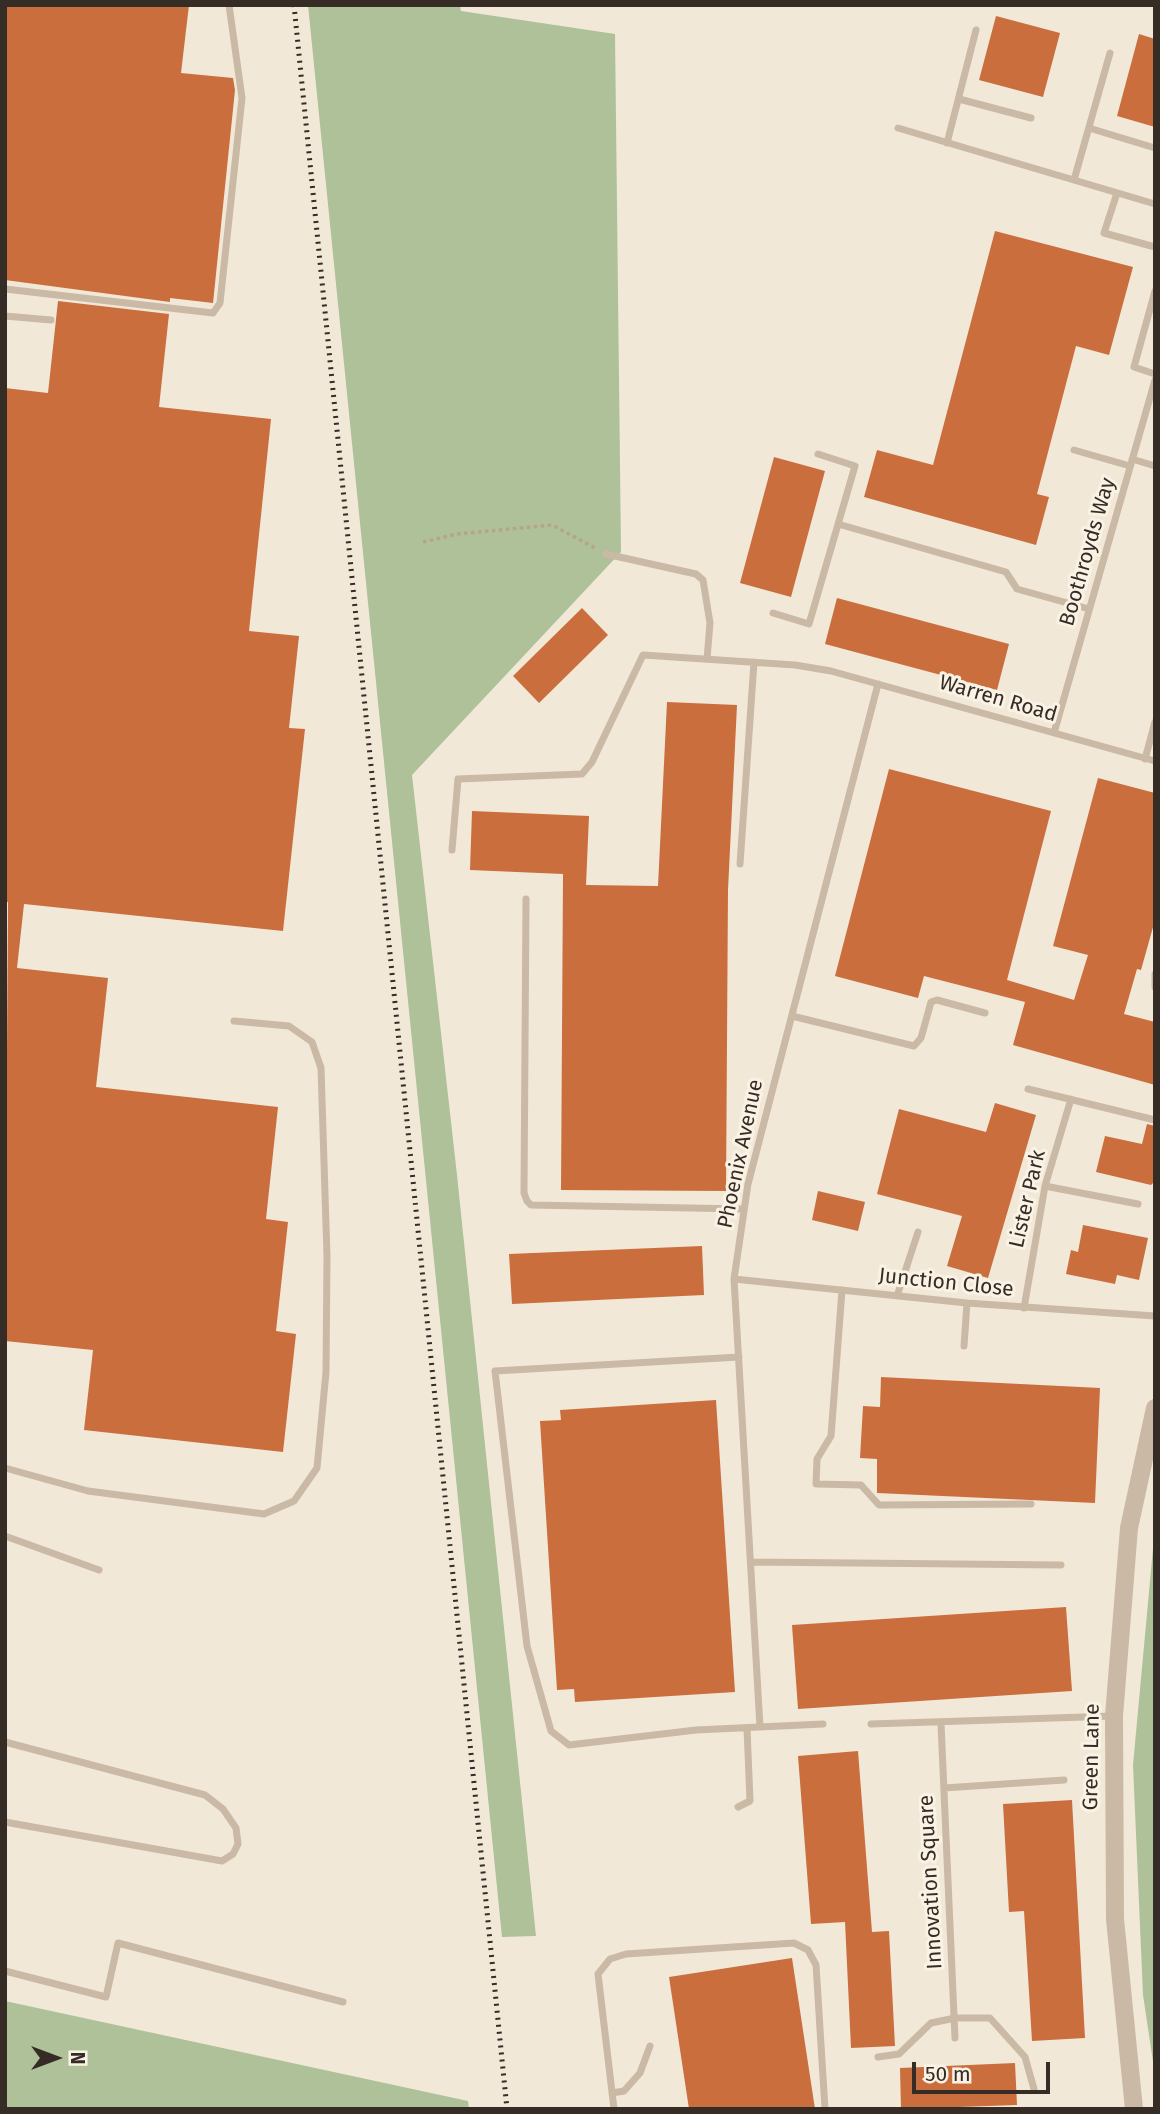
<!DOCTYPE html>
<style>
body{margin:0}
#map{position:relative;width:1160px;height:2114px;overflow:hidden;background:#f2e8d8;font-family:"Fira Sans",sans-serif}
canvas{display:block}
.frame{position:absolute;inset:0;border:7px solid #352c26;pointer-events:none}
.north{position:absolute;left:21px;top:2023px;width:70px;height:70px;-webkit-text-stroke:5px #faf2e4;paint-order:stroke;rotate:90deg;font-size:19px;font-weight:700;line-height:28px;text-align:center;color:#352c26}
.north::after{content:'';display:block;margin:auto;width:24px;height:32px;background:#352c26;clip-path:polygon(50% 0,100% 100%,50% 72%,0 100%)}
.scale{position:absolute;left:912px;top:2062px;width:138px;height:32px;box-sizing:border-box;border:4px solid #352c26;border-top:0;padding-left:9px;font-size:21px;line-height:24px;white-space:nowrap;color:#352c26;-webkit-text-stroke:5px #faf2e4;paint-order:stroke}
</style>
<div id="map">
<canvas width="1160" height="2114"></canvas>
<div class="frame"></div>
<div class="north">N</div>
<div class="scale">50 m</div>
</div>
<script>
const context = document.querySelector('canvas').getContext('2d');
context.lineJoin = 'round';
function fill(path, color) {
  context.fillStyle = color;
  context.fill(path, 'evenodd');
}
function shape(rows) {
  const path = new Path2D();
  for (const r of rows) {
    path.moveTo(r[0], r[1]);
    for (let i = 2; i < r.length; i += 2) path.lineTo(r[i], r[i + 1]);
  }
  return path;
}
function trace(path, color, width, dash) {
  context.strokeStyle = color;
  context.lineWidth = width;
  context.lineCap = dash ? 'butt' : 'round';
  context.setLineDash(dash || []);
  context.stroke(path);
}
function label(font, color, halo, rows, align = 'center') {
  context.font = font + ' "Fira Sans",sans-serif';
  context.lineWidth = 6;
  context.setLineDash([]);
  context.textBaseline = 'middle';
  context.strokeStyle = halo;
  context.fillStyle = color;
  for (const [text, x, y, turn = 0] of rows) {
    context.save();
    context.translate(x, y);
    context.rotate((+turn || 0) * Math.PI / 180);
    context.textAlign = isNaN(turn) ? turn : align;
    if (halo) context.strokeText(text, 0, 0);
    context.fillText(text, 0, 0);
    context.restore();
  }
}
const green = shape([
 [308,5,460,5,461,11,615,34,621,552,412,775,457,1175,536,1936,502,1937],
 [1155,1527,1155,2075,1143,1995,1133,1765],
 [5,2001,468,2101,469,2109,5,2109]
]);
const building = shape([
 [5,5,189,5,181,73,233,78,235,90,213,303,170,298,170,302,5,280],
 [996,16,1060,33,1043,97,979,80],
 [1139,34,1155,39,1155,127,1117,116],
 [995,231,1133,267,1109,355,1076,346,1037,494,1049,497,1036,545,864,497,877,450,933,465],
 [58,301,169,314,159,407,271,419,249,631,299,636,289,728,305,729,283,931,24,904,17,968,108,978,96,1087,278,1107,266,1219,288,1222,276,1331,296,1334,283,1452,84,1430,93,1350,5,1341,8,902,5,902,5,388,48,393],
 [774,457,825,471,791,597,740,583],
 [837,598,1009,644,997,690,825,644],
 [582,608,608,635,539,703,513,676],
 [667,702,737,705,728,890,726,1191,561,1190,563,874,470,870,472,811,589,816,586,885,658,886],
 [889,769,1051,811,1007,980,1074,1000,1088,955,1053,946,1098,778,1155,793,1155,920,1141,970,1137,969,1124,1014,1155,1022,1155,1085,1013,1045,1025,1002,924,976,918,998,835,976],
 [995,1103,1036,1115,988,1278,947,1266,962,1216,877,1194,899,1109,986,1132],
 [1147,1124,1155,1126,1155,1181,1151,1185,1096,1172,1105,1136,1142,1144],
 [818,1191,865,1202,858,1231,812,1220],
 [1083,1225,1148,1238,1139,1280,1117,1275,1115,1284,1066,1274,1071,1250,1078,1252],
 [702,1246,704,1295,512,1304,509,1254],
 [881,1377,1100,1388,1095,1503,877,1493,877,1459,860,1458,863,1406,880,1407],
 [716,1400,735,1692,575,1702,574,1689,557,1690,540,1421,561,1420,560,1410],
 [1066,1607,1072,1691,798,1709,792,1625],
 [858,1751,872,1932,889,1931,895,2046,851,2048,845,1922,811,1924,798,1756],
 [1072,1800,1085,2038,1032,2041,1024,1911,1009,1912,1003,1804],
 [792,1958,815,2109,689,2109,669,1977],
 [1015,2063,1017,2105,901,2109,900,2068]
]);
const path = shape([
 [423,542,457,534,552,525,595,548]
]);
const service = shape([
 [959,99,1031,118],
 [898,128,1155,204],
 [1089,128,1155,148],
 [947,143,976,30],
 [1074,180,1110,53],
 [1117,193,1104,233,1155,247],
 [5,289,213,313,220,303,242,98,229,5],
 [1155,291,1134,367,1155,374],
 [5,316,51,320],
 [1074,450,1130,466],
 [1132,459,1155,466],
 [838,524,1006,572,1017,589,1089,609],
 [606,554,696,574,703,580,710,623,707,659],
 [773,613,809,624,855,466,818,454],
 [1054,733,1155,380],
 [1145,759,1155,722],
 [452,850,458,779,582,774,592,762,643,655,795,665,831,671,1155,761],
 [740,864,754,662],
 [526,899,524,1193,527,1201,531,1205,744,1209],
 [1155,974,1155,987],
 [792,1016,914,1046,921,1038,931,1002,937,1000,985,1013],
 [1028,1089,1155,1120],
 [1045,1186,1138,1204],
 [734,1279,967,1303,1155,1316],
 [842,1290,831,1436,817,1459,816,1484,861,1485,879,1505,1031,1504],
 [897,1296,918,1232],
 [1024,1308,1045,1186,1071,1099],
 [964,1346,967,1303],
 [739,1357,495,1371,527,1646,551,1731,569,1745,696,1730,823,1724],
 [5,1468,88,1491,264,1514,294,1501,317,1468,326,1372,327,1256,321,1068,312,1042,289,1026,234,1021],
 [5,1536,99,1570],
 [751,1562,1061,1565],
 [871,1724,1114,1716],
 [941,1724,955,2038],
 [760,1727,734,1279,748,1184,878,684],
 [5,1742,205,1795,223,1809,236,1828,238,1844,233,1854,222,1861,5,1822],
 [944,1788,1064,1780],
 [738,1807,750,1801,747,1728],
 [5,1971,106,1997,118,1943,343,2002],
 [878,2057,899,2054,931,2023,955,2018,990,2018,1025,2057,1034,2089],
 [612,2093,624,2091,640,2073,650,2046],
 [614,2109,598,1974,610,1959,626,1954,794,1943,808,1950,816,1965,825,2109]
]);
const tertiary = shape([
 [1134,2109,1115,1919,1114,1716,1129,1528,1155,1408]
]);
const rail = shape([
 [294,5,507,2109]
]);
const streetNames = [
 ["Boothroyds Way",1088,552,-74],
 ["Warren Road",998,699,16],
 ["Phoenix Avenue",741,1154,-78],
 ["Lister Park",1028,1199,-77],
 ["Junction Close",946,1283,6],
 ["Green Lane",1092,1757,-89],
 ["Innovation Square",931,1882,-93]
];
fill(green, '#afc198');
fill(building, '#ca6e3e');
trace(path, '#b6a38e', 3.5, [3.5, 3.5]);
trace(service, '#cab9a4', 7);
trace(tertiary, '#cab9a4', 18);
trace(rail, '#352c26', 5, [2, 5]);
label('21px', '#352c26', '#faf2e4', streetNames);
</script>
